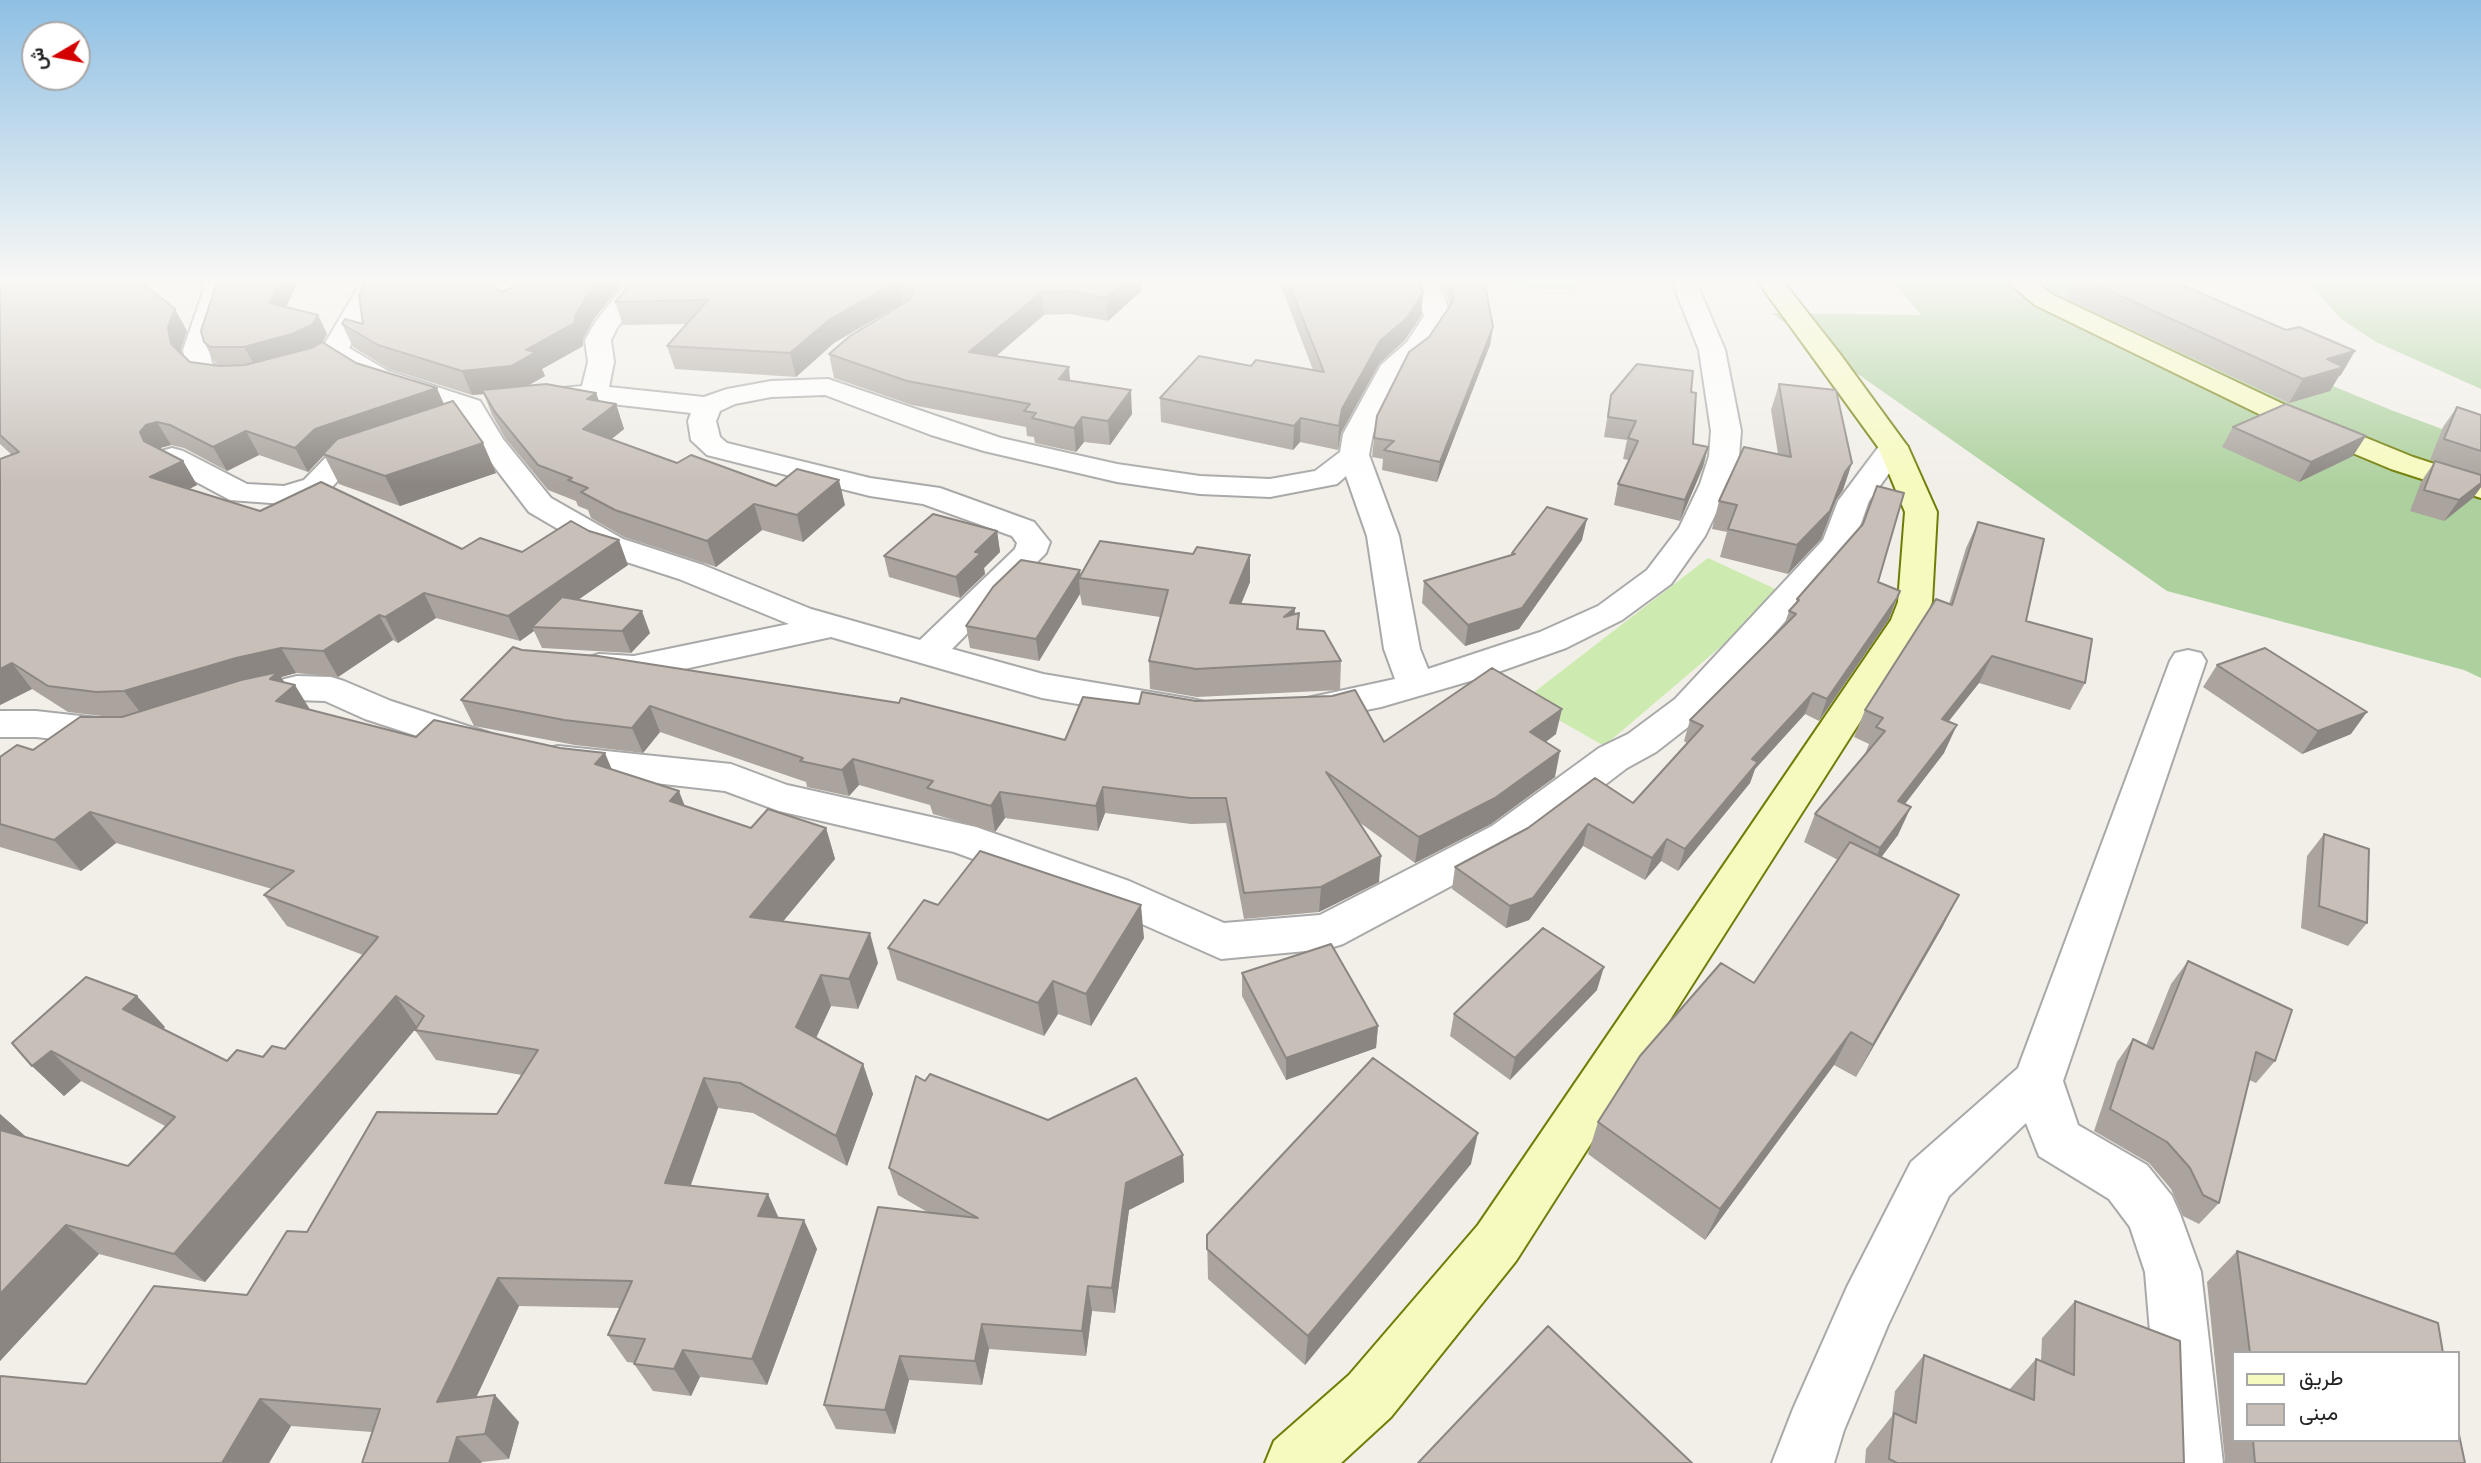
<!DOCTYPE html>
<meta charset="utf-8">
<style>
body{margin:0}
#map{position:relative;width:2481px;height:1463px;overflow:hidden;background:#f2efe9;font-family:Mulish,Vazirmatn,sans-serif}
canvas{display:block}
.legend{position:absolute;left:2232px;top:1351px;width:228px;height:91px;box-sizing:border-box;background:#fff;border:2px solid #a7a7a7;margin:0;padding:9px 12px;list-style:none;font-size:21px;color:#222}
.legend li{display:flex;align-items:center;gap:14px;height:35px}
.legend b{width:35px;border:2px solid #a7a7a7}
.north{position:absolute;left:21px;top:21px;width:70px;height:70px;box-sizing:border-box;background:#fff;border:2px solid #a7a7a7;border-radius:50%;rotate:260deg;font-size:19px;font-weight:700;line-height:28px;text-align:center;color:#222}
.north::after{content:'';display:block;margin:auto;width:24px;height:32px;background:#d40000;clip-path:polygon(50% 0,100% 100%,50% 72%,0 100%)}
</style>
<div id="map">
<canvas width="2481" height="1463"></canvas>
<ul class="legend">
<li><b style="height:9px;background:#f7fabf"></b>طريق</li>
<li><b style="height:19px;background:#c7bfb8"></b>مبنى</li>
</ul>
<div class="north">ش</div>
</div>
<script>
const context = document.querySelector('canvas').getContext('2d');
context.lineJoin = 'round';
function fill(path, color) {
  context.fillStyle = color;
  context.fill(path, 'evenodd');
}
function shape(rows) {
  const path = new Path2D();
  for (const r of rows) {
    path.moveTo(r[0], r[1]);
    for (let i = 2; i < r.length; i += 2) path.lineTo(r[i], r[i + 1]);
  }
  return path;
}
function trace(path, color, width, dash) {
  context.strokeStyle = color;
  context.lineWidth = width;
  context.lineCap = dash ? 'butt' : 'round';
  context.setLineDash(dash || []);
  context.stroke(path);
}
const grass = shape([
 [1458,279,1577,279,1580,291,1458,284],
 [1708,558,1784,593,1604,746,1524,700]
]);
const forest = shape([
 [1891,279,2128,279,2282,365,2391,410,2453,433,2481,448,2481,678,2464,670,2167,591,1771,313,1921,315],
 [2305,279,2481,279,2481,389,2376,342,2341,319]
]);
const street = shape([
 [197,279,222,279,228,289,209,350,212,363,220,368,256,371,260,377,256,383,213,384,203,382,186,366,183,350,204,289,197,279],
 [363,279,387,279,349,348,388,371,480,401,503,439,551,498,623,539,703,565,811,609,920,640,1015,549,1017,543,1012,536,923,504,870,496,707,455,691,440,688,421,691,413,594,402,544,405,534,403,530,397,534,391,582,386,588,362,585,340,596,321,624,286,633,279,662,279,642,296,617,328,611,340,614,362,609,387,704,397,727,389,771,381,828,379,1001,438,1117,464,1200,476,1270,479,1315,471,1340,452,1343,434,1381,365,1407,342,1424,316,1417,293,1399,284,1396,279,1428,279,1435,283,1445,299,1450,316,1425,354,1405,369,1373,434,1369,455,1399,536,1420,649,1428,669,1540,632,1598,606,1647,570,1679,528,1700,484,1709,456,1711,431,1699,350,1671,279,1695,279,1725,350,1741,431,1739,456,1730,484,1705,536,1671,584,1622,620,1566,648,1484,677,1381,707,1311,721,1298,718,1292,709,1298,700,1395,679,1384,649,1367,536,1346,476,1337,484,1270,497,1200,494,1117,482,984,451,931,435,825,395,771,397,735,404,720,411,716,421,720,437,727,443,870,478,940,488,1034,522,1050,542,1046,553,952,649,1043,674,1192,699,1205,702,1211,711,1205,720,1192,723,1042,698,831,637,634,680,599,678,586,674,581,666,586,658,599,654,634,656,789,624,679,579,599,553,529,512,480,448,459,413,368,383,325,356,321,350,363,279],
 [378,438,388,441,393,447,388,453,350,467,326,494,284,504,230,500,161,463,157,457,161,451,172,448,183,451,247,484,284,486,304,480,328,455,378,438],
 [1893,438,1903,441,1908,447,1869,501,1854,543,1701,717,1656,752,1627,768,1522,848,1343,944,1327,949,1221,959,1099,905,954,852,779,811,725,791,558,772,544,769,538,759,544,749,558,746,731,764,787,785,976,827,1129,881,1224,923,1320,915,1492,826,1599,748,1628,734,1675,699,1823,540,1838,501,1883,441,1893,438],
 [2188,650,2201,653,2206,661,2063,1081,2078,1125,2147,1165,2172,1196,2180,1214,2201,1272,2223,1463,2161,1463,2145,1272,2130,1227,2109,1199,2039,1156,2026,1123,1949,1196,1888,1325,1844,1430,1834,1463,1772,1463,1793,1409,1847,1287,1911,1162,2018,1068,2170,661,2175,653,2188,650],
 [297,676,331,677,344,681,391,701,489,733,494,742,489,751,475,755,365,719,325,701,297,700,245,713,232,710,226,701,232,692,297,676],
 [0,711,36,711,116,720,130,724,135,733,130,742,116,746,36,737,0,737,0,711]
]);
const secondary = shape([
 [1756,279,1781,279,1840,354,1908,447,1937,512,1932,602,1925,620,1516,1261,1391,1417,1341,1463,1265,1463,1274,1441,1349,1375,1478,1225,1891,620,1898,602,1905,512,1878,447,1756,279],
 [2004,279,2032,279,2053,295,2281,403,2413,457,2481,479,2481,498,2391,469,2261,415,2035,305,2004,279]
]);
const wall = shape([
 [0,279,175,309,187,331,181,349,181,354,190,362,220,366,214,361,204,342,218,279,299,279,286,307,318,315,327,334,323,342,356,363,444,404,496,473,400,506,339,484,324,455,308,472,259,455,227,471,184,448,171,445,160,448,183,461,197,485,189,489,260,511,462,549,522,552,628,565,578,600,650,633,631,653,542,648,534,631,520,641,436,618,398,643,393,640,338,677,296,673,281,677,285,683,310,710,416,737,612,770,685,806,751,828,826,828,835,859,783,921,878,963,858,1009,831,1006,816,1038,863,1064,873,1094,847,1166,753,1113,718,1108,691,1185,779,1218,817,1249,767,1385,700,1377,691,1396,653,1391,634,1364,635,1363,627,1362,608,1335,620,1308,519,1306,476,1397,519,1422,509,1459,482,1462,372,1432,291,1426,269,1463,0,1463,86,1384,247,1295,307,1232,497,1114,522,1075,436,1060,415,1030,417,1027,205,1282,99,1254,0,1361,0,1114,26,1137,128,1166,165,1126,81,1081,64,1096,32,1066,12,1043,165,1027,163,1029,227,1061,263,1057,285,1049,363,955,287,926,264,895,272,889,116,843,81,871,0,847,0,757,33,750,110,717,68,712,32,689,0,705,12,455,0,444],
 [527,279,629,279,622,284,594,319,583,339,583,346,542,369,545,376,527,386,596,393,599,401,616,404,624,429,612,439,677,463,776,486,845,505,803,542,762,530,716,567,624,537,591,518,588,510,578,506,576,501,548,490,505,438,492,415,484,394,472,395,389,369,353,347,342,324,363,324,503,292],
 [634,279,1141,279,1142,290,1108,321,1070,314,1044,315,996,356,1070,381,1132,414,1110,445,1084,442,1076,452,1035,443,1034,437,1027,436,1026,427,912,405,834,378,829,354,897,307,892,309,834,343,796,377,675,369,667,346,687,324,623,325,615,302],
 [1281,279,1419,279,1423,293,1421,316,1405,340,1379,364,1341,433,1338,450,1300,442,1293,450,1161,422,1160,398,1251,366,1313,370,1281,286],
 [1442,279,1484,279,1493,327,1490,345,1437,482,1382,470,1383,459,1372,457,1374,438,1429,337,1450,307,1448,298,1441,288],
 [1612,279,1656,279,1655,283],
 [2075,279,2168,279,2341,375,2339,376,2330,391,2289,403,2067,299],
 [1779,384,1843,490,1836,500,1821,539,1788,574,1720,557,1727,532,1712,529,1719,501,1778,454,1771,410],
 [1691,392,1693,444,1708,447,1703,467,1680,521,1614,505,1618,484,1629,460,1623,459,1627,440,1604,437,1611,395],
 [2457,407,2481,415,2481,487,2473,498,2444,521,2410,511,2421,482,2435,461,2430,460,2443,427],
 [2233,427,2353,456,2299,482,2222,447],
 [1978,522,2026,621,2085,683,2070,710,1979,683,1948,722,1944,753,1904,804,1898,835,1881,857,1959,895,1856,1077,1834,1065,1705,1240,1588,1154,1598,1122,1754,983,1838,860,1804,842,1815,814,1865,754,1869,744,1854,737,1865,710,1949,604,1966,548],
 [997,531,1000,552,984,568,985,574,960,598,889,577,884,556],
 [1582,540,1519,629,1465,646,1422,603,1424,581,1512,555,1512,553],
 [1193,554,1250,555,1250,582,1241,604,1294,614,1299,613,1299,629,1341,661,1340,690,1197,697,1150,689,1149,661,1160,617,1082,605,1080,594,1039,661,970,648,966,626,1081,575],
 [1878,582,1889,619,1819,721,1805,714,1755,769,1750,783,1678,871,1661,861,1645,880,1583,846,1529,920,1506,928,1452,889,1455,867,1633,803,1687,743,1684,741,1690,720,1784,626,1789,611,1795,605,1797,599],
 [522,650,1065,740,1384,742,1556,734,1546,742,1555,777,1491,824,1415,863,1359,822,1379,882,1319,912,1244,919,1226,823,1191,824,1105,813,1098,831,1005,818,995,832,933,814,930,805,859,785,849,796,807,787,806,782,660,732,643,753,575,745,474,726,461,700],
 [2217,665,2351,734,2302,754,2203,687],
 [2324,834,2367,923,2348,946,2301,928,2307,856],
 [938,905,1144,938,1091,1026,1058,1014,1044,1036,897,980,888,948],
 [2188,961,2275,1061,2256,1083,2249,1080,2219,1203,2199,1224,2183,1216,2171,1189,2149,1163,2094,1131,2117,1062,2133,1039,2146,1046,2171,984],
 [1242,973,1378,1026,1376,1048,1286,1080,1242,996],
 [1597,990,1510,1080,1450,1036,1454,1014],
 [925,1081,1048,1120,1183,1155,1184,1182,1129,1210,1115,1313,1092,1311,1086,1356,989,1349,982,1385,909,1380,895,1434,836,1429,824,1405,929,1213,898,1195,889,1168],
 [1471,1164,1305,1365,1208,1279,1207,1235],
 [2237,1251,2443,1353,2234,1353,2234,1440,2458,1440,2465,1463,2222,1463,2225,1461,2207,1282],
 [2075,1301,2184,1463,1865,1463,1866,1449,1892,1416,1895,1391,1924,1355,2009,1390,2036,1359,2041,1361,2042,1338]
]);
const shadedWall = shape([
 [281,279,299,279,280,321,270,303],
 [601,279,629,279,622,284,594,319,583,339,583,346,542,369,545,376,520,390,482,390,484,394,472,395,462,371,526,350,575,316,586,297],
 [1128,279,1141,279,1142,290,1108,321,1107,298],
 [899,283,903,306,892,309,834,343,796,377,790,353,829,320,888,286],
 [1042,292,1044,315,973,376,969,352],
 [1423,293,1421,316,1405,340,1379,364,1341,433,1338,450,1339,426,1342,409,1380,341],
 [175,309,187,331,181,349,183,366,171,344,168,327],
 [318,315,327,334,322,343,302,354,255,366,244,347],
 [1493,327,1490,345,1437,482,1440,462],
 [2355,351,2341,375,2339,376,2330,391,2289,403,2303,379,2327,359],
 [1069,367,1071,390,1059,379],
 [437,388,447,411,323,454,324,455,308,472,295,448,315,429],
 [1131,390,1132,414,1110,445,1108,421],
 [596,393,603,414,616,404,624,429,592,454,583,429,587,399],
 [1082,417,1084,442,1076,452,1074,428],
 [1301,418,1300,442,1293,450,1294,426],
 [157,422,171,445,160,448,155,456,144,441,140,432,146,425],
 [246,431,259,455,227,471,213,447],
 [2366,436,2353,456,2299,482,2311,462],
 [483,443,496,473,400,506,385,476],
 [1708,447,1703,467,1680,521,1685,500],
 [183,461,197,485,165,501,150,477],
 [1852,463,1843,490,1836,500,1821,539,1788,574,1797,545],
 [839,480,845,505,803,542,797,515],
 [2481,483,2481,487,2473,498,2444,521,2459,500],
 [754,504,762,530,716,567,707,541],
 [1587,519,1582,540,1519,629,1465,646,1468,625],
 [997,531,1000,552,984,568,985,574,960,598,956,577,975,552],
 [619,540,628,565,539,627,532,627,534,631,520,641,508,616],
 [1250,555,1250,582,1230,631,1230,603],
 [1080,570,1081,578,1079,578,1080,594,1039,661,1036,639],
 [424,593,436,618,398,643,385,617],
 [1897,598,1889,619,1819,721,1827,699],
 [1295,608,1294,636,1284,617],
 [642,611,650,633,631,653,622,631],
 [379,615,393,640,338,677,323,651],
 [281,648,296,673,281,677,289,690,295,685,314,716,143,716,124,691,236,658],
 [1992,656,1979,683,1929,746,1942,719],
 [12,663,32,689,0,705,0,669],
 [1813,693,1805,714,1755,769,1750,783,1678,871,1685,849,1752,759],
 [650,706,660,732,643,753,632,728],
 [1562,709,1556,734,1525,757,1530,732],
 [2367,712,2351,734,2302,754,2318,731],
 [1957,725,1944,753,1886,829,1898,801],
 [1560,751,1555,777,1491,824,1415,863,1419,837],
 [605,753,618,784,595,764],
 [853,759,859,785,849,796,842,770],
 [1103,787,1105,813,1098,831,1096,806],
 [679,791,691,822,670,801],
 [1000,792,1005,818,995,832,991,806],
 [1911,807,1898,835,1868,875,1880,848],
 [90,812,116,843,81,871,54,840],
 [1588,824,1583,846,1529,920,1506,928,1510,906],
 [826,828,835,859,761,948,750,917],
 [1667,839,1661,861,1645,880,1652,858],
 [1381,856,1379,882,1319,912,1321,887],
 [1959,895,1942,928,1856,1077,1873,1045],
 [1141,905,1144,938,1091,1026,1086,994],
 [870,933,878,963,858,1009,849,979],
 [1604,967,1597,990,1510,1080,1515,1058],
 [821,975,831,1006,807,1057,796,1027],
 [1053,981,1058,1014,1044,1036,1038,1003],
 [137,996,165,1027,151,1039,123,1009],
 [396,996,417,1027,205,1282,174,1254],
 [1378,1026,1376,1048,1286,1080,1286,1058],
 [1851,1032,1834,1065,1705,1240,1720,1209],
 [51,1051,81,1081,64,1096,32,1066],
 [863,1064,873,1094,847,1166,836,1136],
 [704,1078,718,1108,681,1212,665,1183],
 [0,1114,33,1143,0,1138],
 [1478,1133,1471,1164,1305,1365,1308,1336],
 [1183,1155,1184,1182,1129,1210,1115,1313,1112,1288,1126,1183],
 [768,1194,781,1223,758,1216],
 [804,1220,817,1249,767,1385,752,1359],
 [66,1225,99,1254,0,1361,0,1294],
 [498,1278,519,1306,462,1428,437,1402],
 [1088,1286,1092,1311,1086,1356,1082,1331],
 [982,1324,989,1349,982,1385,975,1361],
 [683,1350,700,1377,691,1396,674,1369],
 [900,1356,909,1380,895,1434,885,1410],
 [495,1395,519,1422,509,1459,485,1434],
 [260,1399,291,1426,269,1463,222,1463],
 [457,1437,482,1462,481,1463,449,1463]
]);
const building = shape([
 [0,279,137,279,175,309,168,327,171,344,190,362,220,366,245,365,311,348,322,342,356,363,437,388,315,429,295,448,246,431,213,447,170,425,157,422,146,425,140,432,144,441,183,461,150,477,260,511,321,482,462,549,480,538,522,552,571,521,589,531,619,540,508,616,424,593,385,617,379,615,323,651,281,648,236,658,124,691,96,692,48,686,12,663,0,669,0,459,19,452,0,435,0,279],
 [218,279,281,279,270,303,318,315,313,324,292,334,244,347,210,347,204,342,201,331,218,279],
 [367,279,477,279,503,292,527,279,601,279,586,297,575,316,575,323,526,350,536,352,511,366,462,371,378,345,342,324,345,319,363,324,359,295,367,279],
 [634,279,1128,279,1107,298,1068,291,1042,292,969,352,1069,367,1059,379,1131,390,1108,421,1082,417,1074,428,1032,418,1036,413,1024,411,1030,404,907,381,829,354,850,336,909,300,913,292,908,286,899,283,888,286,829,320,790,353,667,346,708,300,615,302,634,279],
 [1287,279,1419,279,1423,293,1407,318,1380,341,1342,409,1339,426,1301,418,1294,426,1160,398,1199,356,1251,366,1256,360,1324,372,1287,279],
 [1449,279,1484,279,1493,327,1440,462,1384,450,1394,441,1374,438,1377,416,1409,352,1429,337,1454,300,1449,279],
 [2084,279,2168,279,2286,330,2299,327,2355,351,2327,359,2344,367,2303,379,2084,279],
 [1637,364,1693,371,1691,392,1696,393,1693,444,1708,447,1685,500,1618,484,1638,441,1628,438,1636,421,1608,417,1611,395,1637,364],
 [546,384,596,393,587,399,616,404,583,429,677,463,691,455,776,486,797,469,839,480,797,515,754,504,707,541,615,510,581,492,588,488,568,480,572,478,538,465,495,412,482,390,546,384],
 [1779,384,1836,390,1852,463,1845,472,1830,511,1797,545,1728,529,1737,505,1719,501,1744,447,1791,457,1779,384],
 [453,401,483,443,385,476,323,454,337,439,453,401],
 [2286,404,2366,436,2311,462,2233,427,2286,404],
 [2457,407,2481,415,2481,451,2444,439,2457,407],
 [2435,461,2481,475,2481,483,2459,500,2424,490,2435,461],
 [1877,486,1904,493,1878,582,1900,591,1897,598,1827,699,1813,693,1752,759,1758,762,1685,849,1667,839,1652,858,1588,824,1533,898,1510,906,1455,867,1528,828,1595,778,1633,803,1703,726,1690,720,1796,614,1789,611,1799,600,1797,599,1863,524,1877,486],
 [1547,507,1587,519,1522,608,1468,625,1424,581,1515,554,1512,553,1547,507],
 [933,514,997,531,975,552,981,553,956,577,884,556,933,514],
 [1978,522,2044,539,2026,621,2092,639,2085,683,1992,656,1942,719,1957,725,1898,801,1911,807,1880,848,1815,814,1885,731,1876,727,1883,718,1865,710,1936,599,1952,605,1978,522],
 [1100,541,1193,554,1197,547,1250,555,1230,603,1295,608,1284,617,1299,613,1297,629,1324,631,1341,661,1196,669,1149,661,1168,590,1079,578,1100,541],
 [1021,560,1080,570,1036,639,966,626,993,587,1021,560],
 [562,597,642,611,622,631,532,627,562,597],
 [513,647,522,650,598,656,899,703,901,698,1065,740,1083,697,1139,704,1142,692,1196,701,1332,696,1355,690,1384,742,1492,668,1562,709,1530,732,1560,751,1495,798,1419,837,1326,772,1381,856,1321,887,1244,893,1226,798,1190,798,1103,787,1096,806,1000,792,991,806,927,788,933,781,853,759,842,770,800,761,803,758,650,706,632,728,564,720,461,700,513,647],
 [2265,648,2367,712,2318,731,2217,665,2265,648],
 [278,672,270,679,295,685,276,701,416,737,434,720,560,748,605,753,595,764,679,791,670,801,751,828,768,809,826,828,750,917,870,933,849,979,821,975,796,1027,863,1064,836,1136,740,1083,704,1078,665,1183,768,1194,758,1216,804,1220,752,1359,683,1350,674,1369,634,1364,645,1339,608,1335,632,1281,498,1278,437,1402,495,1395,485,1434,457,1437,449,1463,362,1463,380,1409,260,1399,222,1463,0,1463,0,1378,1,1376,86,1384,154,1286,247,1295,287,1231,307,1232,377,1112,497,1114,538,1050,415,1030,424,1016,396,996,174,1254,66,1225,0,1294,0,1130,128,1166,175,1117,51,1051,32,1066,12,1043,86,977,137,996,123,1009,227,1061,237,1050,263,1057,272,1046,285,1049,378,937,264,895,294,871,90,812,54,840,0,824,0,757,17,745,33,750,80,717,122,717,241,680,278,672],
 [2324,834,2369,849,2367,923,2319,906,2324,834],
 [1850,842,1959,895,1873,1045,1851,1032,1720,1209,1598,1122,1640,1056,1721,963,1754,983,1850,842],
 [980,851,1141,905,1086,994,1053,981,1038,1003,888,948,924,900,938,905,980,851],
 [1543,928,1604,967,1515,1058,1454,1014,1543,928],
 [1331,944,1378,1026,1286,1058,1242,973,1331,944],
 [2188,961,2292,1010,2275,1061,2256,1052,2219,1203,2203,1195,2190,1168,2167,1142,2110,1109,2133,1039,2153,1049,2188,961],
 [1373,1058,1478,1133,1308,1336,1207,1249,1207,1235,1373,1058],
 [930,1074,1048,1120,1136,1078,1183,1155,1126,1183,1112,1288,1088,1286,1082,1331,982,1324,975,1361,900,1356,885,1410,824,1405,878,1207,978,1218,889,1168,916,1076,925,1081,930,1074],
 [2237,1251,2438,1323,2443,1353,2250,1353,2237,1251],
 [2075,1301,2180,1341,2184,1463,1897,1463,1889,1459,1894,1413,1916,1423,1924,1355,2034,1400,2036,1359,2074,1375,2075,1301],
 [1548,1326,1692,1463,1418,1463,1548,1326],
 [2458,1430,2465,1463,2255,1463,2253,1440,2458,1440,2458,1430]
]);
fill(grass, '#cdebb0');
fill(forest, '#add19e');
trace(street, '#a9a9a9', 4);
trace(secondary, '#707d05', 4);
fill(street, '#fff');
fill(secondary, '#f7fabf');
fill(wall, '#aba49e');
fill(shadedWall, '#8b8681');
fill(building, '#c7bfb8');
trace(building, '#8b8681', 2);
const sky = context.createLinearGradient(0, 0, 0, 484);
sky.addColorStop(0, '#8fc0e4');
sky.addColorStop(0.58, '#f9f8f5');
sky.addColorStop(1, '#f9f8f500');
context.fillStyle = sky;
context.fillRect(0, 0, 2481, 484);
</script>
